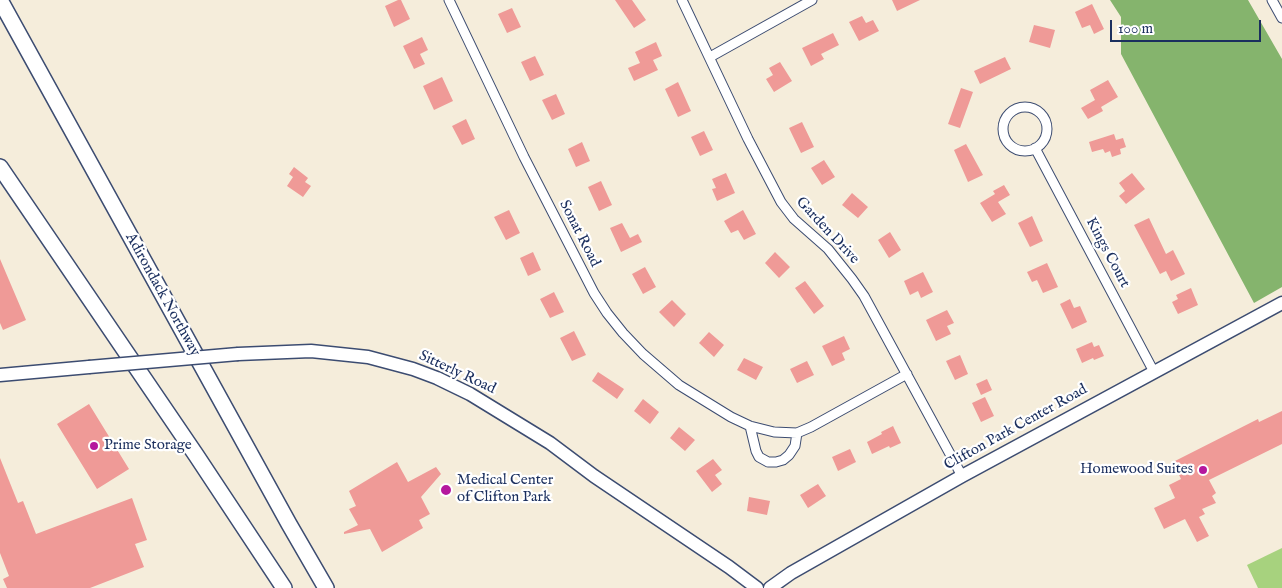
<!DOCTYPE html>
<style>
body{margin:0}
#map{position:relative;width:1282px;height:588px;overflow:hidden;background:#f5eddb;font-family:"IM FELL English",serif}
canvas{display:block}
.scale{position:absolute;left:1110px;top:20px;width:151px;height:22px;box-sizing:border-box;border:2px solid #1b2f5e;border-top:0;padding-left:6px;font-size:15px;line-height:18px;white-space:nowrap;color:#1b2f5e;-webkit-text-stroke:4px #fff;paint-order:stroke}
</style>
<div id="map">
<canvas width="1282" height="588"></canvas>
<div class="scale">100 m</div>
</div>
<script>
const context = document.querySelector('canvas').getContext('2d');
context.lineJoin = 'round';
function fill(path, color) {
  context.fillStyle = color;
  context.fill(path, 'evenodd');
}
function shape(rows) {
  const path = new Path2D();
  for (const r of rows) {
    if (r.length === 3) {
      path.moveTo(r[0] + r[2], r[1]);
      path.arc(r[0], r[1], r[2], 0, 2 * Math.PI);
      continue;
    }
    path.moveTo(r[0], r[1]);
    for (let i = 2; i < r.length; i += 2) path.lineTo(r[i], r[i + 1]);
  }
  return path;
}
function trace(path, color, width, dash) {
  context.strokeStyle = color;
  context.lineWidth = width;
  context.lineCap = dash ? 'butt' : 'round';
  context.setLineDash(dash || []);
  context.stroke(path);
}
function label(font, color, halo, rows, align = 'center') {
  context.font = font + ' "IM FELL English",serif';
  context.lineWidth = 4.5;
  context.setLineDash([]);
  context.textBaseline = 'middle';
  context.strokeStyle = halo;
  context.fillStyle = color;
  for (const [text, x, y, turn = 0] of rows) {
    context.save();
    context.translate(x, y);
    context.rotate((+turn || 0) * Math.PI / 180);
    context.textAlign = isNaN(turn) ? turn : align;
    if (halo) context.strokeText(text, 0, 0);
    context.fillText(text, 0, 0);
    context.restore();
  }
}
const green = shape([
 [1282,548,1282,588,1258,588,1247,565]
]);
const forest = shape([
 [1110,0,1248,0,1282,59,1282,287,1254,303,1121,54,1121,17]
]);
const building = shape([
 [398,0,401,0,410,19,394,27,385,6],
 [615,0,632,0,646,20,634,28],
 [892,0,920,0,897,11],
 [1092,4,1104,29,1094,34,1090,25,1082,28,1075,12],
 [512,8,521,27,507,33,498,14],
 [862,16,866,23,873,20,879,31,859,41,849,22],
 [1034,25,1055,30,1050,48,1029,42],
 [833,33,839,45,821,54,824,59,811,66,802,48],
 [422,37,428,50,420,54,425,64,414,69,403,46],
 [656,42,662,56,653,60,658,70,634,81,628,68,640,63,635,52],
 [535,56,544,75,530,81,521,62],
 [1005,57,1011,69,980,84,974,71],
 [780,62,792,81,774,92,766,79,773,75,769,68],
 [442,77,453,101,434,110,423,86],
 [1108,80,1118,97,1101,107,1103,111,1088,119,1081,108,1095,100,1090,90],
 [678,82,691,111,678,117,665,89],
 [961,88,973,92,960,128,948,124],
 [556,94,565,114,552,120,542,100],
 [466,119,475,139,462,145,452,126],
 [802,122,814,147,801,153,789,128],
 [704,131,713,150,700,156,691,137],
 [1114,134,1116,140,1123,138,1126,147,1120,149,1121,154,1112,157,1110,151,1105,153,1103,149,1092,152,1089,142],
 [582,142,590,161,576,167,568,149],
 [966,144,983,175,968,182,954,150],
 [824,160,835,177,822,185,811,168],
 [294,167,308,178,305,182,311,186,303,197,287,186,293,177,289,174],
 [726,173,735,193,717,201,712,189,716,188,712,179],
 [1132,173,1145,189,1126,204,1119,196,1125,191,1119,183],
 [601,181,612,205,599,211,588,187],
 [1004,185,1010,195,998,202,1006,214,992,222,980,203,995,194,993,191],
 [852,193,868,207,858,218,842,205],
 [509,210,520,233,506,240,494,217],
 [743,210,756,234,744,240,738,230,731,233,724,221],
 [1032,216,1043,241,1030,247,1018,223],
 [1149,218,1166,254,1173,250,1185,274,1171,281,1166,271,1160,274,1134,225],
 [622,223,630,238,638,234,642,242,621,252,610,228],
 [890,232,901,250,889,258,878,240],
 [533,252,541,270,528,276,520,258],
 [775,252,790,267,779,278,765,263],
 [0,259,26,320,3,330,0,323],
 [1047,263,1058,287,1043,293,1037,280,1032,282,1027,272],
 [645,267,656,287,643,294,632,274],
 [923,272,933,292,921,298,918,291,910,295,904,281],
 [805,281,824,306,814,314,795,288],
 [1191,288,1198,305,1178,314,1172,302,1178,299,1176,295],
 [554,292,564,312,550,318,540,299],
 [1070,299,1074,308,1080,306,1087,322,1072,329,1060,304],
 [672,300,686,314,674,327,659,312],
 [947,310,954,323,947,326,951,334,936,341,926,320],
 [574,331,586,355,572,361,560,338],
 [709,332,724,345,714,357,699,343],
 [844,336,850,349,842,353,845,360,832,366,822,346],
 [1092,342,1094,347,1099,345,1104,356,1094,360,1093,358,1082,363,1076,349],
 [960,355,968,374,955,380,946,361],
 [744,358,763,367,756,380,737,370],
 [807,361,814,375,797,383,790,369],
 [598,372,624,389,617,399,592,381],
 [987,379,992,390,981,395,976,384],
 [985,397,994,416,981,422,972,403],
 [643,399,659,412,650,424,634,411],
 [89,404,129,469,97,489,57,424],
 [1282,411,1282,444,1209,480,1216,493,1212,496,1216,503,1202,509,1205,514,1199,517,1209,536,1197,542,1185,519,1164,529,1154,508,1175,498,1169,485,1181,479,1173,462,1258,419,1259,422],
 [893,426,901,443,890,448,889,446,872,454,867,442,882,434,881,432],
 [679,427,695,440,685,451,670,438],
 [850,449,856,462,838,471,832,457],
 [0,458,18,503,23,501,36,534,132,498,147,540,135,544,144,567,90,588,7,588,3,579,9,576,0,553],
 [713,459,722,470,715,475,722,484,712,492,696,471],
 [397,462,408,482,436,467,441,474,421,497,430,514,419,520,423,528,382,552,370,529,344,534,344,532,358,525,349,509,356,506,349,491],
 [818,484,826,496,808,508,800,495],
 [749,497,770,501,767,515,747,511]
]);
const street = shape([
 [449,0,524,157,594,293,607,313,623,333,643,354,679,385,731,417,750,426,774,432,797,433,811,427,907,374],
 [682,0,748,139,781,202,794,219,828,249,852,279,864,296,962,476],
 [1272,0,1282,18],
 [710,57,812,0],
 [1025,129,22],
 [1035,148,1154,372],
 [750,426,756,451,759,457,768,462,776,462,783,460,789,455,795,446,797,433]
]);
const secondary = shape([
 [238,354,311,351,368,357,413,369,437,378,470,394,550,443,594,476,729,567,757,588],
 [0,375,89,367],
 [770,588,791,573,962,476,1282,303]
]);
const highway = shape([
 [0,0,289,524,326,588],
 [0,167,196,455,284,588]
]);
const secondaryBridge = shape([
 [89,367,238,354]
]);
const markers = [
 [94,446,5,"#b5179e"],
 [1203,470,5,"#b5179e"],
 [446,490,6,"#b5179e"]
];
const streetNames = [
 ["Garden Drive",827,231,47],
 ["Sonat Road",579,234,63],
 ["Kings Court",1107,253,62],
 ["Adirondack Northway",162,295,61],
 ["Sitterly Road",457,373,25],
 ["Clifton Park Center Road",1016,428,-29]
];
const poiNames = [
 ["Prime Storage",104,446],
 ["Homewood Suites",1193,470,"right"],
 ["Medical Center",457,481],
 ["of Clifton Park",457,498]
];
fill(green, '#a7d27e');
fill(forest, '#85b46d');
fill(building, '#ef9a97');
trace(street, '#3c4c71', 11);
trace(secondary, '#3c4c71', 15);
trace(highway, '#3c4c71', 18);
trace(street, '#fff', 9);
trace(secondary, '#fff', 12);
trace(highway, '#fff', 15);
trace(secondaryBridge, '#3c4c71', 15, []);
trace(secondaryBridge, '#fff', 12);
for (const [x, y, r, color] of markers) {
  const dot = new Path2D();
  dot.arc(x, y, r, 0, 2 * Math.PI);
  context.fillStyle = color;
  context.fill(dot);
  trace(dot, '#fff', 2);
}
label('15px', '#1b2f5e', '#fff', streetNames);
label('15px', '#1b2f5e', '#fff', poiNames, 'left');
</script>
